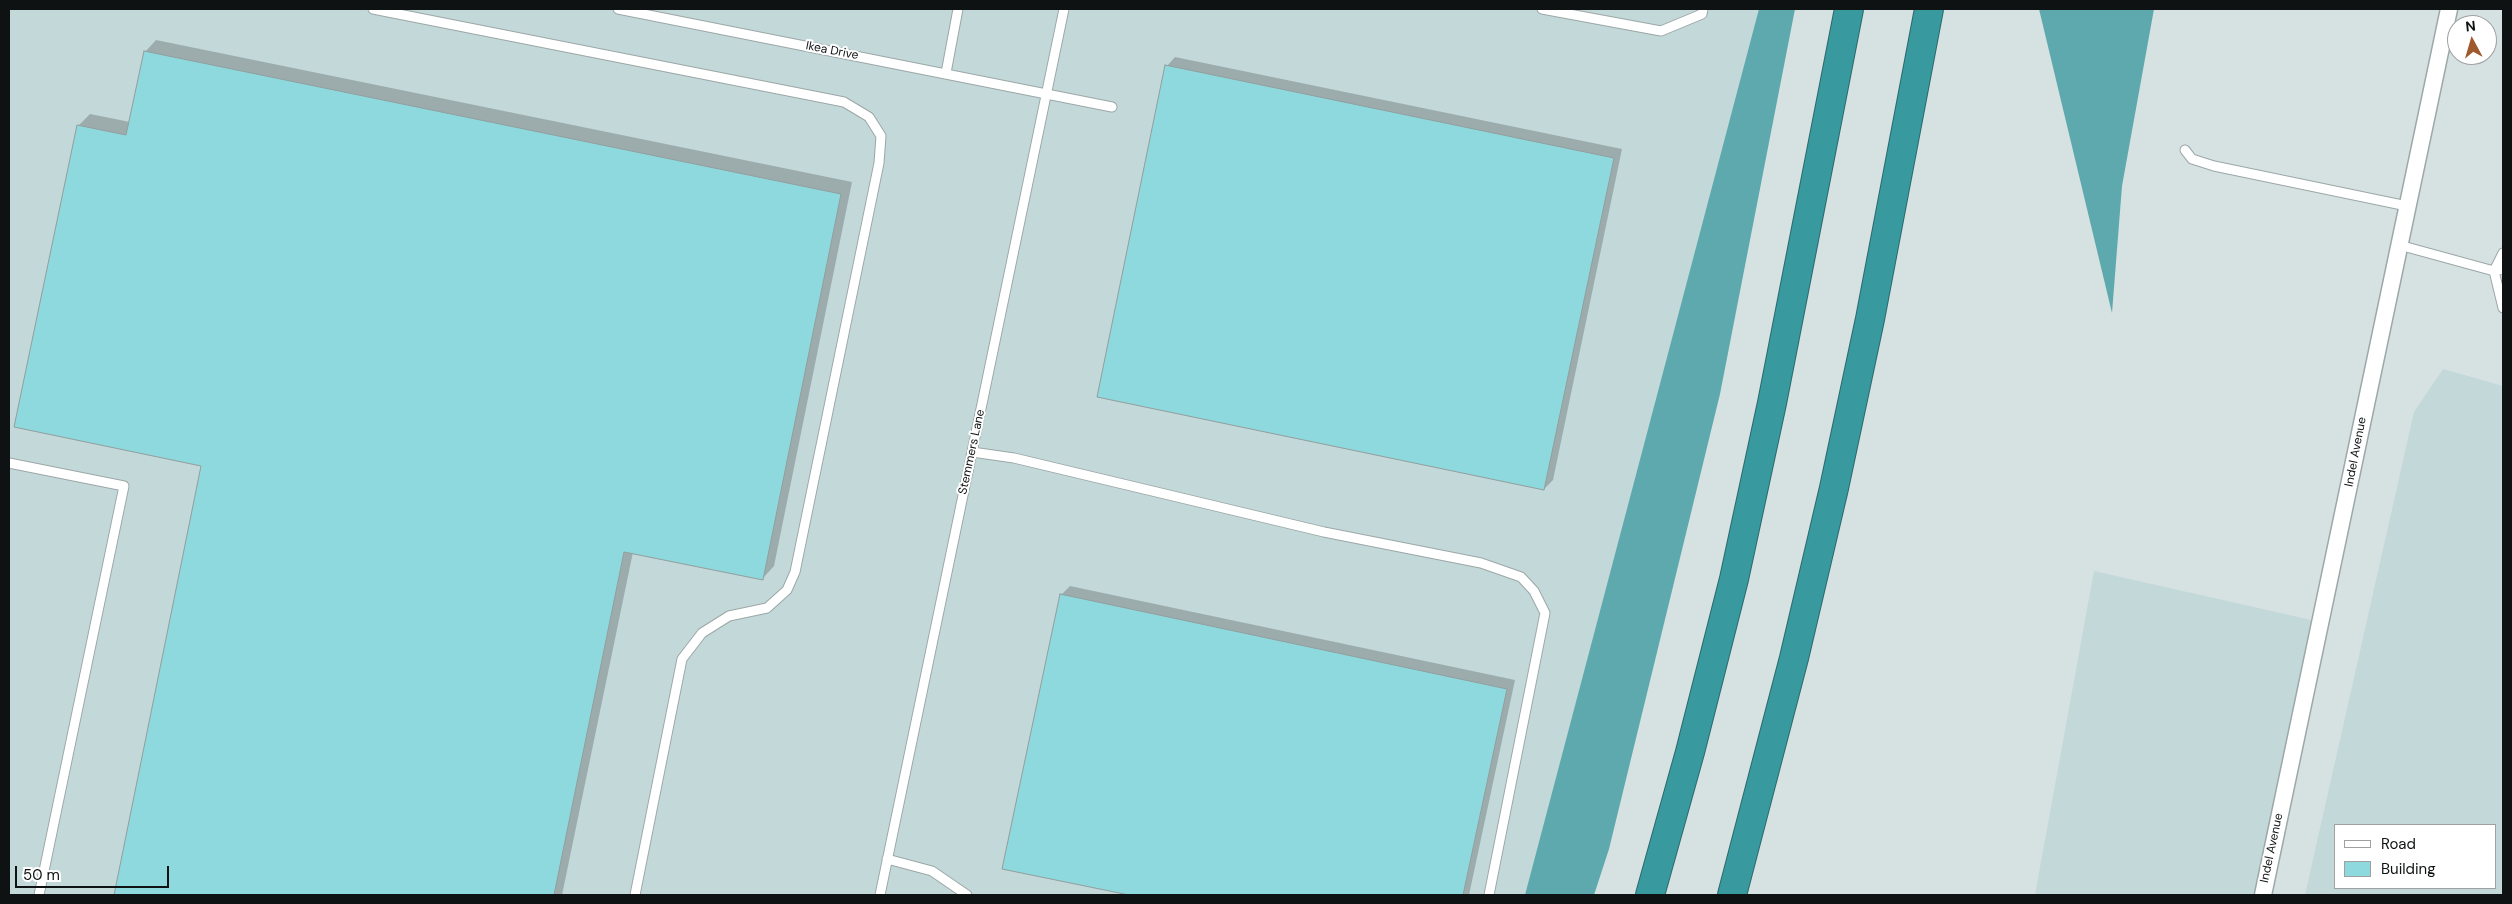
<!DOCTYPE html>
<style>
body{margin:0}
#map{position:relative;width:2512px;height:904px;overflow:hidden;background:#d6e1e2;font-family:"DM Sans",sans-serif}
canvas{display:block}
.frame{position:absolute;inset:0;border:10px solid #0f1213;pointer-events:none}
.legend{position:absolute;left:2334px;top:824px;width:162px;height:65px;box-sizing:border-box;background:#fff;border:1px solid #9fa0a1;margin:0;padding:6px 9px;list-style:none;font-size:15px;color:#0f1213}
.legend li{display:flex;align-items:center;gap:10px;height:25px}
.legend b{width:25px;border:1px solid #9fa0a1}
.north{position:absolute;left:2447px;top:15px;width:50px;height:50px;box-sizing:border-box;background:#fff;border:1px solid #9fa0a1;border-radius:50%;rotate:354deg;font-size:14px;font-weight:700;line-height:20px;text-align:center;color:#0f1213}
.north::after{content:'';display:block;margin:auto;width:18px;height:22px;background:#9e592d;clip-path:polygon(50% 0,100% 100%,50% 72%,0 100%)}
.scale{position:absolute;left:15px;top:866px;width:154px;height:22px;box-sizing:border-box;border:2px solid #0f1213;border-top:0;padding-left:6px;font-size:15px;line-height:18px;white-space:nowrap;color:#0f1213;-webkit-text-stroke:4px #fff;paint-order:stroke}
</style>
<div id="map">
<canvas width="2512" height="904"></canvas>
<div class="frame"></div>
<ul class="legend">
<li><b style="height:6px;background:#fff"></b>Road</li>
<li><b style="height:14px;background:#8dd9dd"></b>Building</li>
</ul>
<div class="north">N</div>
<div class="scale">50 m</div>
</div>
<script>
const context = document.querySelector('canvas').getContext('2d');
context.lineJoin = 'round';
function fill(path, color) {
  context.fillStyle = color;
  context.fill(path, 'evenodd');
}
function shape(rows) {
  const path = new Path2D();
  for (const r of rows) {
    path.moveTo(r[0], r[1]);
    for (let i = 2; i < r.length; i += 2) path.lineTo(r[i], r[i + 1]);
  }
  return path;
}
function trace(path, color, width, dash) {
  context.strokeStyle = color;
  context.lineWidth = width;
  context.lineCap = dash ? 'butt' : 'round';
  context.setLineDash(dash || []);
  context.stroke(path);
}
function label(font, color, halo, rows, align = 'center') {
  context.font = font + ' "DM Sans",sans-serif';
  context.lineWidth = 4;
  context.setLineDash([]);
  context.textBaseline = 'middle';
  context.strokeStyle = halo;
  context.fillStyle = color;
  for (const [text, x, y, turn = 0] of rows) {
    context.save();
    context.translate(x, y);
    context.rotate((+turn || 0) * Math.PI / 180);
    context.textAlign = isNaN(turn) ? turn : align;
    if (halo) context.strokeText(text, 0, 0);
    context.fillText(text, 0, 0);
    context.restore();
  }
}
const built = shape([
 [9,9,1760,9,1550,895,9,895],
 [2443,369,2503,386,2503,895,2305,895,2414,412],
 [2336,825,2496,825,2496,888,2336,888],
 [2094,571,2329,624,2268,895,2035,895]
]);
const forest = shape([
 [1759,9,1795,9,1720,394,1609,849,1594,895,1525,895],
 [2039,9,2154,9,2122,186,2112,313]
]);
const shadow = shape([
 [156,40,852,182,774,566,763,578,633,552,562,895,116,895,202,465,78,126,90,114,130,122,145,52],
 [1175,57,1622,149,1553,480,1544,489,1167,66],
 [1070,586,1515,680,1469,895,1135,895,1003,868,1061,595]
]);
const building = shape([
 [144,51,841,194,763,580,624,552,554,895,114,895,201,466,14,427,77,125,126,135,144,51],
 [1165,65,1614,158,1544,490,1097,397,1165,65],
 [1060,594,1507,689,1463,895,1129,895,1002,869,1060,594]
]);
const lane = shape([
 [373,9,844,102,869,117,881,136,879,163,795,572,787,590,767,608,729,616,702,633,682,659,635,895],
 [618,9,1112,107],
 [1542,9,1661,31,1702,14,1703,9],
 [946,73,958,9],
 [2185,150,2192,159,2214,166,2407,206],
 [2399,245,2494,271,2503,269],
 [2503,253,2494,271,2503,308],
 [972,452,1014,458,1324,532,1481,563,1521,577,1534,591,1545,613,1489,895],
 [9,463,124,486,39,895],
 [887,859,932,871,967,895],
 [880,895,1064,9]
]);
const street = shape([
 [2263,895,2449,9]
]);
const highway = shape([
 [1650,895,1690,752,1734,579,1772,403,1849,9],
 [1732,895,1794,658,1834,488,1870,319,1929,9]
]);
const streetNames = [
 ["Ikea Drive",832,51,11],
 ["Stemmers Lane",972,452,-78],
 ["Indel Avenue",2356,452,-79],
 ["Indel Avenue",2272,848,-78]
];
fill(built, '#c3d8d9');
fill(forest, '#5ea9ad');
fill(shadow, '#0003');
fill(building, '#8dd9dd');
trace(building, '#939e9e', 1);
trace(lane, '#9ca7a7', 11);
trace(street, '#9ca7a7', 19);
trace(highway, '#2a6a6d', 30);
trace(lane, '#fff', 9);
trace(street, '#fff', 16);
trace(highway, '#38999e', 28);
label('12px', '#0f1213', '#fff', streetNames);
</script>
